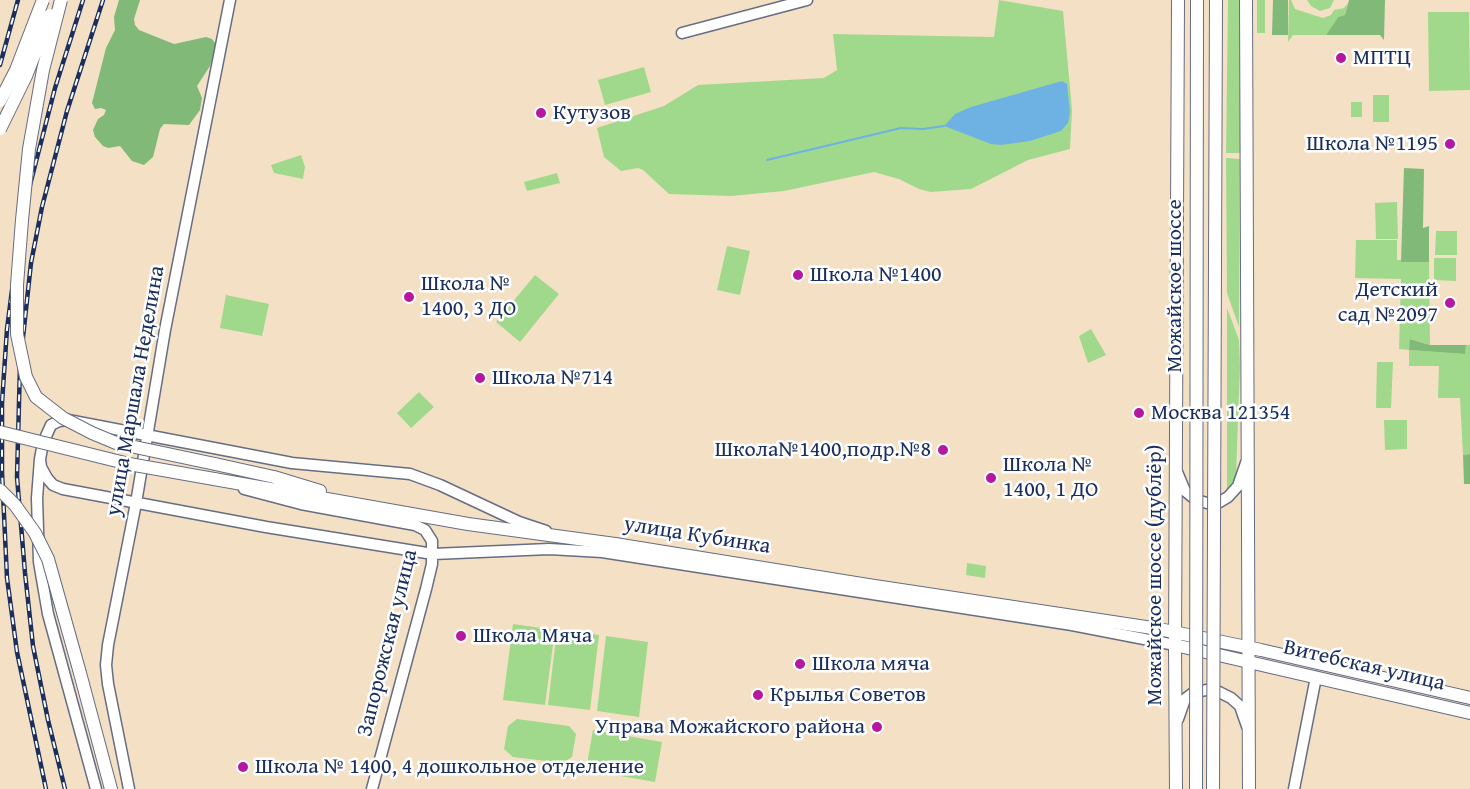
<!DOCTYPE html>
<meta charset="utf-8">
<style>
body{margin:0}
canvas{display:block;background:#f4e0c4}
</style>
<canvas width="1470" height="789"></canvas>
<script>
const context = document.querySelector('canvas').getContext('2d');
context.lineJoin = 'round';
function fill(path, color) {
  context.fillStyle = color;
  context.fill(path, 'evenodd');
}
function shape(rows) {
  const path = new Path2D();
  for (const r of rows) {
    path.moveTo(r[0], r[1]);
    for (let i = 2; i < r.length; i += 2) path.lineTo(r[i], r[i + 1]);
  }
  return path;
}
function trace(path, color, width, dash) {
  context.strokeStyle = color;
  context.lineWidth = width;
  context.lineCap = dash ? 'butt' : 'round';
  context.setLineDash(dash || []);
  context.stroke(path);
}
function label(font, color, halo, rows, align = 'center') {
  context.font = font + ' "Gentium Book Plus",serif';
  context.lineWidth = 5;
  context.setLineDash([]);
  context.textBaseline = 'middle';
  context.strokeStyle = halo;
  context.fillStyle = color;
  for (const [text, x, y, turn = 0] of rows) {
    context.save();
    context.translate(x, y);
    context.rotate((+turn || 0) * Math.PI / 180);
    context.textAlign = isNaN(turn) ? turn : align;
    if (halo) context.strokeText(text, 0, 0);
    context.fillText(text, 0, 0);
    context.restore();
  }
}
const green = shape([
 [999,0,1063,11,1072,110,1070,149,1028,160,971,189,931,192,919,189,899,179,874,172,784,191,731,196,669,194,643,170,638,168,621,171,604,157,597,128,664,106,698,85,824,78,837,70,833,34,994,37],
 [1228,0,1241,0,1240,153,1226,153],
 [1257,0,1265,0,1265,33,1257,33],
 [1289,0,1291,0,1295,9,1323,18,1331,15,1334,10,1344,8,1348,3,1345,15,1338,17,1326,35,1293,35,1288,42],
 [1307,0,1334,0,1330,8,1320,11,1311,6],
 [1428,12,1469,12,1470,90,1429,91],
 [644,67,651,92,605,105,598,80],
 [1373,95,1389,95,1389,122,1373,122],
 [1351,102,1362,102,1362,117,1351,117],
 [301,155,305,167,303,179,274,173,271,165],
 [1226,158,1240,159,1239,327,1227,293],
 [557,173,560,183,527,191,524,182],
 [1397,202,1398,239,1376,239,1375,203],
 [1436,231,1457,231,1457,255,1435,255],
 [1356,240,1397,240,1397,260,1401,260,1402,262,1429,262,1430,345,1411,339,1409,350,1465,354,1466,345,1470,345,1470,454,1463,455,1460,398,1438,398,1439,366,1409,366,1409,350,1399,349,1401,279,1355,278],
 [727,246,750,251,740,295,717,290],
 [1434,258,1456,258,1456,281,1434,280],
 [535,275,559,294,520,342,496,322],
 [226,295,269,304,262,336,220,328],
 [1227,308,1239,340,1240,366,1236,474,1235,482,1227,493],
 [1091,329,1106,355,1088,363,1079,336],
 [1377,362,1393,362,1391,408,1376,408],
 [419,392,434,407,411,428,397,413],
 [1384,420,1407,420,1407,449,1385,450],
 [967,563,986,566,985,578,966,575],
 [513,624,555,630,545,705,503,700],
 [557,630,599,635,590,710,548,705],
 [606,636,648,642,639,717,597,711],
 [517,719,569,726,576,734,572,757,563,763,513,757,504,749,508,726],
 [593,730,662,742,655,782,586,770]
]);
const forest = shape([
 [119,0,140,0,134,19,135,25,139,30,174,44,206,37,212,39,216,44,210,66,197,86,202,98,200,110,189,125,164,124,160,129,153,157,144,165,132,161,120,146,108,148,103,146,95,137,93,130,98,119,104,115,106,110,101,108,95,109,92,103,106,48,115,30,114,17],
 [1273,0,1288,0,1288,35,1272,35],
 [1349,0,1385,0,1384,40,1380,35,1326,35,1338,17,1345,15],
 [1404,168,1424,169,1423,228,1429,226,1429,262,1401,262],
 [1410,339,1430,345,1466,345,1465,354,1409,350],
 [1470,454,1470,484,1464,484,1463,455]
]);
const water = shape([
 [1062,81,1067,84,1070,112,1068,123,1061,131,1030,141,1001,145,991,144,944,126,955,114,971,107]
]);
const stream = shape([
 [767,160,901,128,923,129,944,126]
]);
const minor = shape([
 [682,33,807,0],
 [40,459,41,467,47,478,53,485,63,489,266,527,433,554,549,549,602,552,1072,625,1175,645],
 [1177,472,1185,491,1196,500,1207,503,1218,503,1228,497,1238,486,1246,463],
 [244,489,301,504,415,525,425,530,432,541,432,564,426,589,372,789],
 [1178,719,1185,699,1193,693,1206,690,1219,692,1231,698,1240,706,1247,726],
 [96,789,48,614,39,562,37,498,40,459,43,443,51,425,59,421,68,420,292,463,410,474,440,485,519,522,546,531],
 [129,789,108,684,106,665,108,645,136,503,165,330,230,0],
 [1294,789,1316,677]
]);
const major = shape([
 [1246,0,1249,789],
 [215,464,274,477,320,491],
 [214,479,468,524,615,544,868,585,1159,629,1261,650,1470,698],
 [1175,645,1470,713],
 [80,673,111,789],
 [1176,789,1175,645,1178,0]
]);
const rail = shape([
 [0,65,18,0],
 [0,99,40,40,63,0],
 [46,789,17,652,7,578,2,472,2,403,7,329,16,259,30,185,55,88,83,0],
 [65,789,48,720,33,646,25,573,17,477,20,365,31,263,42,207,67,111,103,0]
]);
const majorBridge = shape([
 [61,0,43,70,29,149,22,220,17,285,17,334,26,377,36,397,63,418,92,433,116,443,215,464],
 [0,101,16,70,43,0],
 [0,129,26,76,50,15],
 [0,432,129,464,214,479],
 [0,490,15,505,35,533,48,559,80,673],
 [1196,789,1197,0],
 [1213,789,1216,0]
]);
const markers = [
 [1341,58,6,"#b5179e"],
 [541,113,6,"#b5179e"],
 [1450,144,6,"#b5179e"],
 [798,275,6,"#b5179e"],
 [409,297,6,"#b5179e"],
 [1450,303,6,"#b5179e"],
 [480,378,6,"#b5179e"],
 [1139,413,6,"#b5179e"],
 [943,450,6,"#b5179e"],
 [991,478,6,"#b5179e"],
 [461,636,6,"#b5179e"],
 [800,664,6,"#b5179e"],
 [758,695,6,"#b5179e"],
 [877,727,6,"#b5179e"],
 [243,767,6,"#b5179e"]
];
const poiNames = [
 ["МПТЦ",1353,58],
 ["Кутузов",553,113],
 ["Школа №1195",1438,144,"right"],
 ["Школа №1400",810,275],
 ["Школа №",421,284],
 ["1400, 3 ДО",421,309],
 ["Детский",1438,290,"right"],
 ["сад №2097",1438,315,"right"],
 ["Школа №714",492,378],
 ["Москва 121354",1151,413],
 ["Школа№1400,подр.№8",931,450,"right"],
 ["Школа №",1003,465],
 ["1400, 1 ДО",1003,490],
 ["Школа Мяча",473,636],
 ["Школа мяча",812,664],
 ["Крылья Советов",770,695],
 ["Управа Можайского района",865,727,"right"],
 ["Школа № 1400, 4 дошкольное отделение",255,767]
];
const streetNames = [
 ["Можайское шоссе",1175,286,-90],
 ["улица Маршала Неделина",136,391,-80],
 ["улица Кубинка",697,536,9],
 ["Можайское шоссе (дублёр)",1155,575,-90],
 ["Запорожская улица",388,643,-76],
 ["Витебская улица",1364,666,13]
];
fill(green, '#a1d98c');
fill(forest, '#80b978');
fill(water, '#6eb2e3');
trace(stream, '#6eb2e3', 2);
trace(minor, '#676d82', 13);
trace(major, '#676d82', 14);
trace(minor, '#fff', 10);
trace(major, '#fff', 12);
trace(rail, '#1b2f5e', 4.5);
trace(rail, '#fff', 2, [7]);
trace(majorBridge, '#676d82', 14, []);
trace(majorBridge, '#fff', 12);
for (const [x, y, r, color] of markers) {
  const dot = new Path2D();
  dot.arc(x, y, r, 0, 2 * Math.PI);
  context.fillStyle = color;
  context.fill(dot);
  trace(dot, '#fff', 2);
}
label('22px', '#1b2f5e', '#fff', poiNames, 'left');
label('22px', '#1b2f5e', '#fff', streetNames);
</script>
